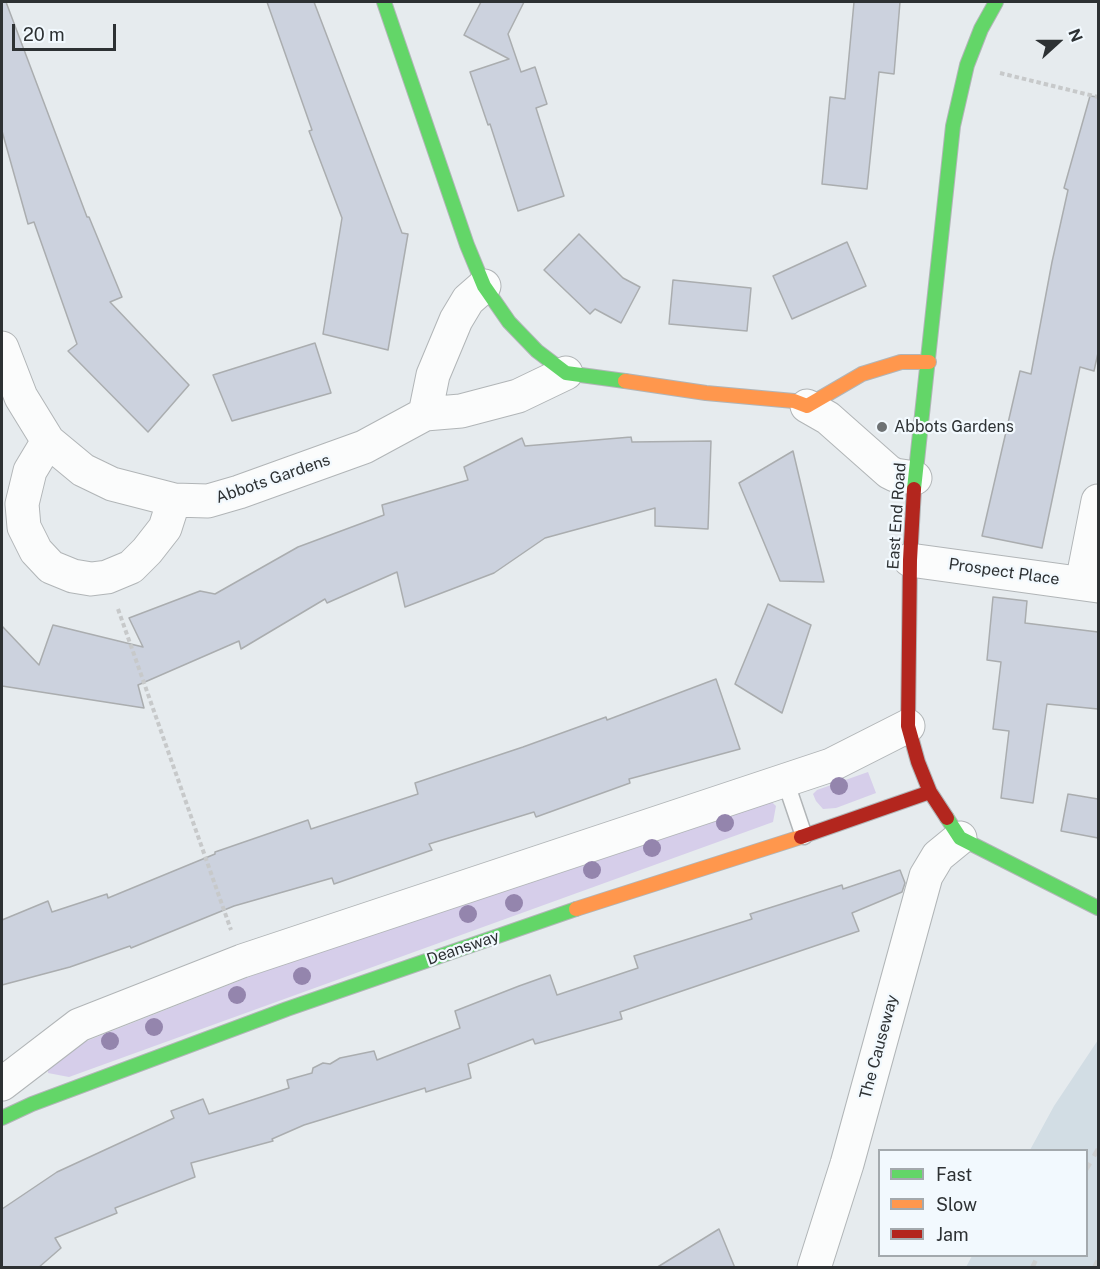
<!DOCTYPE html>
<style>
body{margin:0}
#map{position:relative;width:1100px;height:1269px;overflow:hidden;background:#e6ebee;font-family:"Public Sans",sans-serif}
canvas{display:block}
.frame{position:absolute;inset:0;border:3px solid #2d3133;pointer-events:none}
.legend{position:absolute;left:878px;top:1149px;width:210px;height:108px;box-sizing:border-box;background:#f2f9fe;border:2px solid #a3a9ad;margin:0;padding:8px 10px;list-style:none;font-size:18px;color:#2d3133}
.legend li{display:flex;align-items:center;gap:12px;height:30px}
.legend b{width:30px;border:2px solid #a3a9ad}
.north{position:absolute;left:1028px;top:12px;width:60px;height:60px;-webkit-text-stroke:4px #f2f9fe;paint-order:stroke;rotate:69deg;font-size:16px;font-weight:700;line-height:24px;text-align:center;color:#2d3133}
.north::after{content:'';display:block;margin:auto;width:21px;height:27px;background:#2d3133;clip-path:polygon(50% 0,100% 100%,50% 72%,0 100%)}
.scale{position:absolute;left:12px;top:24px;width:104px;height:27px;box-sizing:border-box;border:3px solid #2d3133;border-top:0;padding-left:8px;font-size:18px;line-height:21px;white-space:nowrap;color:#2d3133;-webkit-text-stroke:4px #f2f9fe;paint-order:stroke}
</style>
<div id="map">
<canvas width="1100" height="1269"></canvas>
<div class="frame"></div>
<ul class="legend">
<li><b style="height:8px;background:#63d668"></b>Fast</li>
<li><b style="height:8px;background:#ff974d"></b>Slow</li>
<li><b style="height:8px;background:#b3261e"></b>Jam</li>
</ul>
<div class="north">N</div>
<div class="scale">20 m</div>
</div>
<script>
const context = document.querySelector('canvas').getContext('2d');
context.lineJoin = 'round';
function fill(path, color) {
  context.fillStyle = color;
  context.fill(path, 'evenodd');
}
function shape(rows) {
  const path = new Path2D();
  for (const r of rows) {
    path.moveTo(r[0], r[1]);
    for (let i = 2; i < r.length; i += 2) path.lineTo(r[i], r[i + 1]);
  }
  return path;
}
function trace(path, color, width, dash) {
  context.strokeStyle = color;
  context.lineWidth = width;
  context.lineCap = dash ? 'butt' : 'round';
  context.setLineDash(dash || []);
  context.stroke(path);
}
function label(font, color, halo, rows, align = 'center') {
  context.font = font + ' "Public Sans",sans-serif';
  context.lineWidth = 4.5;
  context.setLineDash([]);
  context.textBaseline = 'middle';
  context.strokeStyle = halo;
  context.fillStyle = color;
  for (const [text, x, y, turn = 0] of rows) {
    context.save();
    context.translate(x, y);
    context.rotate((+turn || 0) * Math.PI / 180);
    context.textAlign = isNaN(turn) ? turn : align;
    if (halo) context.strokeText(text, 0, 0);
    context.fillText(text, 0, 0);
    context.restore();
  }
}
const built = shape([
 [1098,1040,1098,1267,966,1267,972,1256,1086,1256,1086,1150,1030,1150,1054,1106]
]);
const green = shape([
 [868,772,876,793,836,808,823,809,816,801,813,794,817,790],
 [764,795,776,806,773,822,69,1077,48,1073,48,1062,79,1044,254,975,486,891]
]);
const building = shape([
 [2,2,6,2,87,217,89,217,122,297,110,302,189,385,148,432,68,351,77,344,34,222,28,224,2,131,2,2],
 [267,2,314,2,402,233,408,234,388,350,323,334,342,218,309,131,312,130,267,2],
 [481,2,524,2,508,34,521,72,535,67,547,104,536,108,564,196,518,211,490,124,488,125,470,72,509,59,464,35,481,2],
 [854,2,900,2,894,74,879,72,867,189,822,184,830,97,845,99,854,2],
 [1090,96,1098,97,1098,353,1094,371,1080,367,1042,548,982,536,1020,371,1031,374,1052,262,1068,190,1064,188,1090,96],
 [579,234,623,278,640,287,621,323,595,309,590,314,544,270,579,234],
 [847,242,866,286,792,319,773,276,847,242],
 [673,280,751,288,747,331,669,324,673,280],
 [315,343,331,393,232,421,213,375,315,343],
 [631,437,632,442,711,441,708,529,655,526,655,508,545,538,494,573,405,607,397,572,327,603,325,599,241,649,239,641,138,685,144,708,2,686,2,626,39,665,53,625,143,647,129,618,200,591,215,594,298,547,384,515,382,505,468,480,464,467,522,438,525,446,631,437],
 [793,451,824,582,780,581,739,483,793,451],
 [993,597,1027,601,1025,623,1098,632,1098,709,1047,704,1033,803,1001,798,1009,731,993,729,1001,662,987,660,993,597],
 [768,604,811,625,782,713,735,684,768,604],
 [716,679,740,749,629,779,630,783,536,817,534,812,429,844,432,850,334,884,332,878,234,906,131,948,130,946,70,967,2,985,2,920,48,901,52,912,107,894,108,898,215,854,215,852,308,820,311,829,418,794,415,783,523,747,606,717,607,720,716,679],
 [1068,794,1098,799,1098,838,1061,831,1068,794],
 [900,870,905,883,902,892,852,913,859,931,620,1012,622,1019,535,1044,533,1039,468,1064,471,1078,426,1092,425,1088,304,1125,272,1139,273,1141,191,1163,195,1177,115,1208,117,1213,55,1238,61,1248,38,1268,2,1268,2,1209,57,1172,174,1118,171,1111,203,1099,209,1114,289,1088,287,1080,312,1073,313,1068,323,1063,330,1064,340,1058,374,1051,377,1060,460,1028,455,1011,519,986,550,975,557,995,638,968,634,956,752,919,750,914,842,885,843,889,900,870],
 [719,1229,735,1268,656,1268,719,1229]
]);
const path = shape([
 [1000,73,1098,97],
 [118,609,231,930]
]);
const lane = shape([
 [785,780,804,836]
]);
const street = shape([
 [2,348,21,397,48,441,83,470,112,484,174,500,208,501,239,492,364,447,425,414,461,411,518,396,566,373],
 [807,406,828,418,889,472,895,475,915,478],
 [425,414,433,375,456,320,468,300,484,286],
 [48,441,30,471,22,504,24,527,36,551,51,567,73,576,91,579,107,577,131,567,147,551,165,528,174,500],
 [910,560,1098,586],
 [1082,583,1098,501],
 [2,1084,79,1025,242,961,831,765,908,726],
 [814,1268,847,1164,926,876,938,856,960,838]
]);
const fast = shape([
 [384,2,467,245,484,286,509,322,537,351,566,373,625,381],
 [914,489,953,126,967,65,981,29,996,2],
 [947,818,960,838,1098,908],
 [2,1118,32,1104,287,1009,576,909]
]);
const slow = shape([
 [625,381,706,393,794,401,807,406,862,374,901,362,929,362],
 [576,909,801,837]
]);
const jam = shape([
 [914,489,910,560,908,726,918,762,930,792,947,818],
 [801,837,930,792]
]);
const rail = shape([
 [1086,1170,1098,1149],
 [1032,1268,1038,1256],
 [1094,1268,1098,1260]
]);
const trees = [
 [839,786],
 [725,823],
 [652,848],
 [592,870],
 [514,903],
 [468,914],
 [302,976],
 [237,995],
 [154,1027],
 [110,1041]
];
const markers = [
 [882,427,6,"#6e7274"]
];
const poiNames = [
 ["Abbots Gardens",894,427]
];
const streetNames = [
 ["Abbots Gardens",273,479,-19],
 ["East End Road",897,516,-86],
 ["Prospect Place",1004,572,8],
 ["Deansway",463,948,-19],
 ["The Causeway",879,1047,-75]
];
fill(built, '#d2dde4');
fill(green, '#d6ceea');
fill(building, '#ccd2de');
trace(building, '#aaadaf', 1.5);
trace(lane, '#b1b5b7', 19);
trace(street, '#b1b5b7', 35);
trace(fast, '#b1b5b7', 16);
trace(slow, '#b1b5b7', 16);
trace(jam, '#b1b5b7', 16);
trace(path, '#c7c9ca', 4, [4.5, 3]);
trace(lane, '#fbfcfc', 16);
trace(street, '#fbfcfc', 33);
trace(fast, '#63d668', 14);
trace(slow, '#ff974d', 14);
trace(jam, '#b3261e', 14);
trace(rail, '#ced0d1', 4.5, [8, 8]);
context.fillStyle = '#9485ad';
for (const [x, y] of trees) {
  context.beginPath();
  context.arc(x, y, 9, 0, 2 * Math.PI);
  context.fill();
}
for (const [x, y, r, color] of markers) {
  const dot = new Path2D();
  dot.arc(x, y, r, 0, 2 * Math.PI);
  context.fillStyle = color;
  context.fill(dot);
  trace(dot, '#f2f9fe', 2);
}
label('16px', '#2d3133', '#f2f9fe', poiNames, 'left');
label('16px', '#2d3133', '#f2f9fe', streetNames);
</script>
